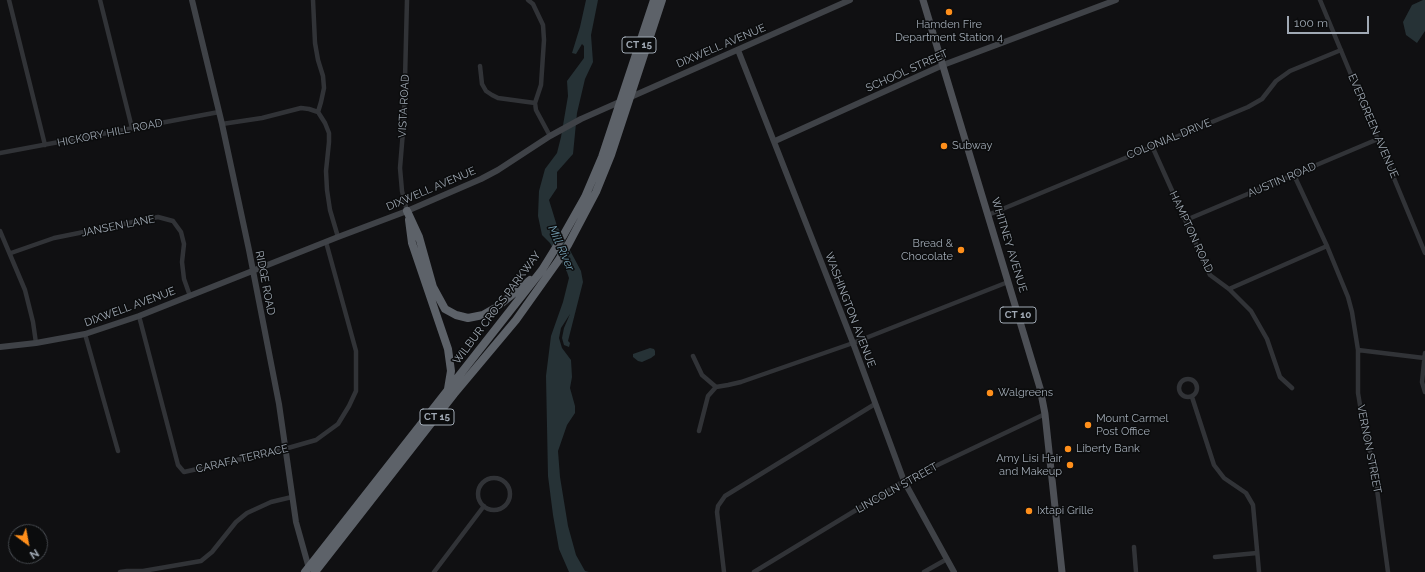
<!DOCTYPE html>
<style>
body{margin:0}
#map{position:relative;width:1425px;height:572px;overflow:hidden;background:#101012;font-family:Raleway,sans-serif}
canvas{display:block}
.north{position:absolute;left:8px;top:524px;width:40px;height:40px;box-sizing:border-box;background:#0b0c0d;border:1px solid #474b50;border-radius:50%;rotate:148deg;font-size:11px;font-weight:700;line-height:16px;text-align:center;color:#a0a9b4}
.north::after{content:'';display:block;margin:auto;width:14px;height:18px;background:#ff8f1b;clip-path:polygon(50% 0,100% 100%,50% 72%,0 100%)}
.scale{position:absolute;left:1287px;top:16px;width:82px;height:18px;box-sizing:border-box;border:2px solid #a0a9b4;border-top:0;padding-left:5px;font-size:12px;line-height:14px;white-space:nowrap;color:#a0a9b4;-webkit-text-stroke:3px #0b0c0d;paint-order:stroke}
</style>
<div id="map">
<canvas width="1425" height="572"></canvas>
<div class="north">N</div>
<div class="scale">100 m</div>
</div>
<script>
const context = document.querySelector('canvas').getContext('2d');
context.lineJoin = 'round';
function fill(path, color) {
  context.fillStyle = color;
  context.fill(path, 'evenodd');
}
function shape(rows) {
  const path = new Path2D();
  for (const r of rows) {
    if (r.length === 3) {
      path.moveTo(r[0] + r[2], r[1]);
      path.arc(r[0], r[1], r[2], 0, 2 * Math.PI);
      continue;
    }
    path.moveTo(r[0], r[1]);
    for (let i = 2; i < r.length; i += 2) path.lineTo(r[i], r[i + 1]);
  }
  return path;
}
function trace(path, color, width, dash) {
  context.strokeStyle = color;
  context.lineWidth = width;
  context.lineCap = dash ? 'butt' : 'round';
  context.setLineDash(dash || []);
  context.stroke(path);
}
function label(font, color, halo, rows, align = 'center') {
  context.font = font + ' Raleway,sans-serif';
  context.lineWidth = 3;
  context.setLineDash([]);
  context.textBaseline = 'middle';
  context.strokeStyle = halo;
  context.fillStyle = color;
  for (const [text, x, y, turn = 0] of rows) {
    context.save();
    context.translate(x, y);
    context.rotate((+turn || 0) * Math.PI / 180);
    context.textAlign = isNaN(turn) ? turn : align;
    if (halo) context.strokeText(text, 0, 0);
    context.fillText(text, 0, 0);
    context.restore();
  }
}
const water = shape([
 [586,0,598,0,591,35,593,62,585,79,577,113,573,154,557,172,557,188,549,200,557,226,581,271,583,282,568,341,570,343,569,347,564,345,562,338,564,328,570,314,561,328,559,338,562,348,571,360,572,377,570,388,575,406,575,413,567,425,558,451,560,477,568,526,576,555,585,571,589,572,569,572,559,549,553,515,548,476,546,376,551,336,563,302,569,278,567,272,550,243,542,235,538,216,539,191,545,169,557,153,561,137,568,96,567,81,584,58,584,46,582,44,576,54,572,53,580,27],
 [1423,0,1425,0,1425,31,1417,43,1406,35,1403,22,1412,5],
 [650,348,654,349,655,351,655,355,651,358,642,362,638,361,633,357,633,354]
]);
const street = shape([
 [9,0,45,145],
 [100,0,132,128],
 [313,0,315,43,318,60,323,76,324,88,321,102,318,112],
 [407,0,404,119,400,168,402,191,407,211],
 [528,0,533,4,543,25,544,40,541,85,535,103,536,110,550,136],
 [1320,0,1425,253],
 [480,66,482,84,486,91,492,95,498,98,535,103],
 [222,124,262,118,301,108,309,109,318,112,325,123,329,133,329,142,326,171,327,190,330,210,338,237],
 [1152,146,1210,275,1229,289,1251,311,1267,339,1280,377,1292,388],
 [0,153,219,112],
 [1294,175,1327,246,1348,297,1352,312,1358,350,1358,393,1364,429,1374,467,1388,572],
 [988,215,1248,107,1262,99,1276,81,1290,71,1341,50],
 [1186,220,1378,139],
 [0,231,25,290,33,322,36,343],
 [11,253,54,238,158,217,173,221,181,232,184,244,182,262,184,279,190,296],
 [1229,289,1327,246],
 [139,316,178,465,184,472,281,450,316,440,338,424,349,406,356,391,356,351,326,242],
 [85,334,118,451],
 [1358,350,1424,358],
 [1425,353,1422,382,1425,392],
 [693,356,702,375,716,387,728,385,741,382,853,343,1008,282],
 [1188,388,9],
 [1192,397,1214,465,1224,478,1246,493,1253,505,1259,572],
 [699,431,708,396,716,387],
 [494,494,16],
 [1134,547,1136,572],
 [1215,557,1257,553],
 [143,571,201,561,212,552,236,522,247,513,271,502,292,497],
 [120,572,127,571,143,571,143,572],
 [434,572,484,506],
 [724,572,717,512,718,506,725,496,875,404],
 [754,572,904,481,1045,414],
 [924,572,947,559]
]);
const secondary = shape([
 [192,0,222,124,249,250,279,404,296,522,310,572],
 [738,50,853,343,904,481,954,572],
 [775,141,943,65,1116,0],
 [0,347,36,343,85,334,139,316,338,237,407,211,481,179,498,170,550,136,581,119,850,0]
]);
const primary = shape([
 [923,0,1040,388,1045,414,1062,572]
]);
const highway = shape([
 [407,211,419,237,433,287,445,309,456,315,468,318,483,315,497,307,530,280],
 [409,220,412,243,448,349,451,371,448,389],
 [305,572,542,270,563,236,585,197,602,157,654,0],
 [315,572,454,394,516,320,558,261,568,245,596,192,611,155,662,0]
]);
const markers = [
 [949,12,4,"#ff8f1b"],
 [944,146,4,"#ff8f1b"],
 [961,250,4,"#ff8f1b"],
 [990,393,4,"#ff8f1b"],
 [1088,425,4,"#ff8f1b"],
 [1068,449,4,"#ff8f1b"],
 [1070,465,4,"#ff8f1b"],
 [1029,511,4,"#ff8f1b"]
];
const shields = [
 [639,45,34],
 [1018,315,36],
 [437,417,34]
];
const shieldNames = [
 ["CT 15",639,45],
 ["CT 10",1018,315],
 ["CT 15",437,417]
];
const poiNames = [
 ["Hamden Fire",949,25,"center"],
 ["Department Station 4",949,38,"center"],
 ["Subway",952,146],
 ["Bread &",953,244,"right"],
 ["Chocolate",953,257,"right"],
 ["Walgreens",998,393],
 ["Mount Carmel",1096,419],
 ["Post Office",1096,432],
 ["Liberty Bank",1076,449],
 ["Amy Lisi Hair",1062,459,"right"],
 ["and Makeup",1062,472,"right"],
 ["Ixtapi Grille",1037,511]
];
const streetNames = [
 ["DIXWELL AVENUE",721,46,-23],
 ["SCHOOL STREET",907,71,-24],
 ["VISTA ROAD",404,106,-87],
 ["EVERGREEN AVENUE",1373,126,67],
 ["HICKORY HILL ROAD",110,133,-11],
 ["COLONIAL DRIVE",1169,139,-22],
 ["AUSTIN ROAD",1282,180,-23],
 ["DIXWELL AVENUE",431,189,-23],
 ["JANSEN LANE",118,226,-11],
 ["HAMPTON ROAD",1191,232,65],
 ["WHITNEY AVENUE",1009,245,73],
 ["RIDGE ROAD",265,283,79],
 ["DIXWELL AVENUE",130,307,-20],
 ["WILBUR CROSS PARKWAY",497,308,-53],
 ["WASHINGTON AVENUE",850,310,69],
 ["VERNON STREET",1369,449,79],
 ["CARAFA TERRACE",242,459,-13],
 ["LINCOLN STREET",897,488,-29]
];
const waterNames = [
 ["Mill River",561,248,66]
];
fill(water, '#263236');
trace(street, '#313337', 4.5);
trace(secondary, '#3f4247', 6);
trace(primary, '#4d5056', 7);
trace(highway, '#5d6269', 8);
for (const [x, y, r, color] of markers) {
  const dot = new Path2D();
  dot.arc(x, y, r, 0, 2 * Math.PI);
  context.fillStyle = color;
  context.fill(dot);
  trace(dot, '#0b0c0d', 1.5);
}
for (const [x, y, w] of shields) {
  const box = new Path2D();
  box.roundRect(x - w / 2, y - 8, w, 16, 3);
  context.fillStyle = '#0b0c0d';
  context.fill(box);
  trace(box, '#a0a9b4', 1);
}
label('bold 10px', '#a0a9b4', null, shieldNames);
label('11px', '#a0a9b4', '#0b0c0d', poiNames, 'left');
label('11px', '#a0a9b4', '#0b0c0d', streetNames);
label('italic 12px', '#749fb3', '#0b0c0d', waterNames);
</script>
